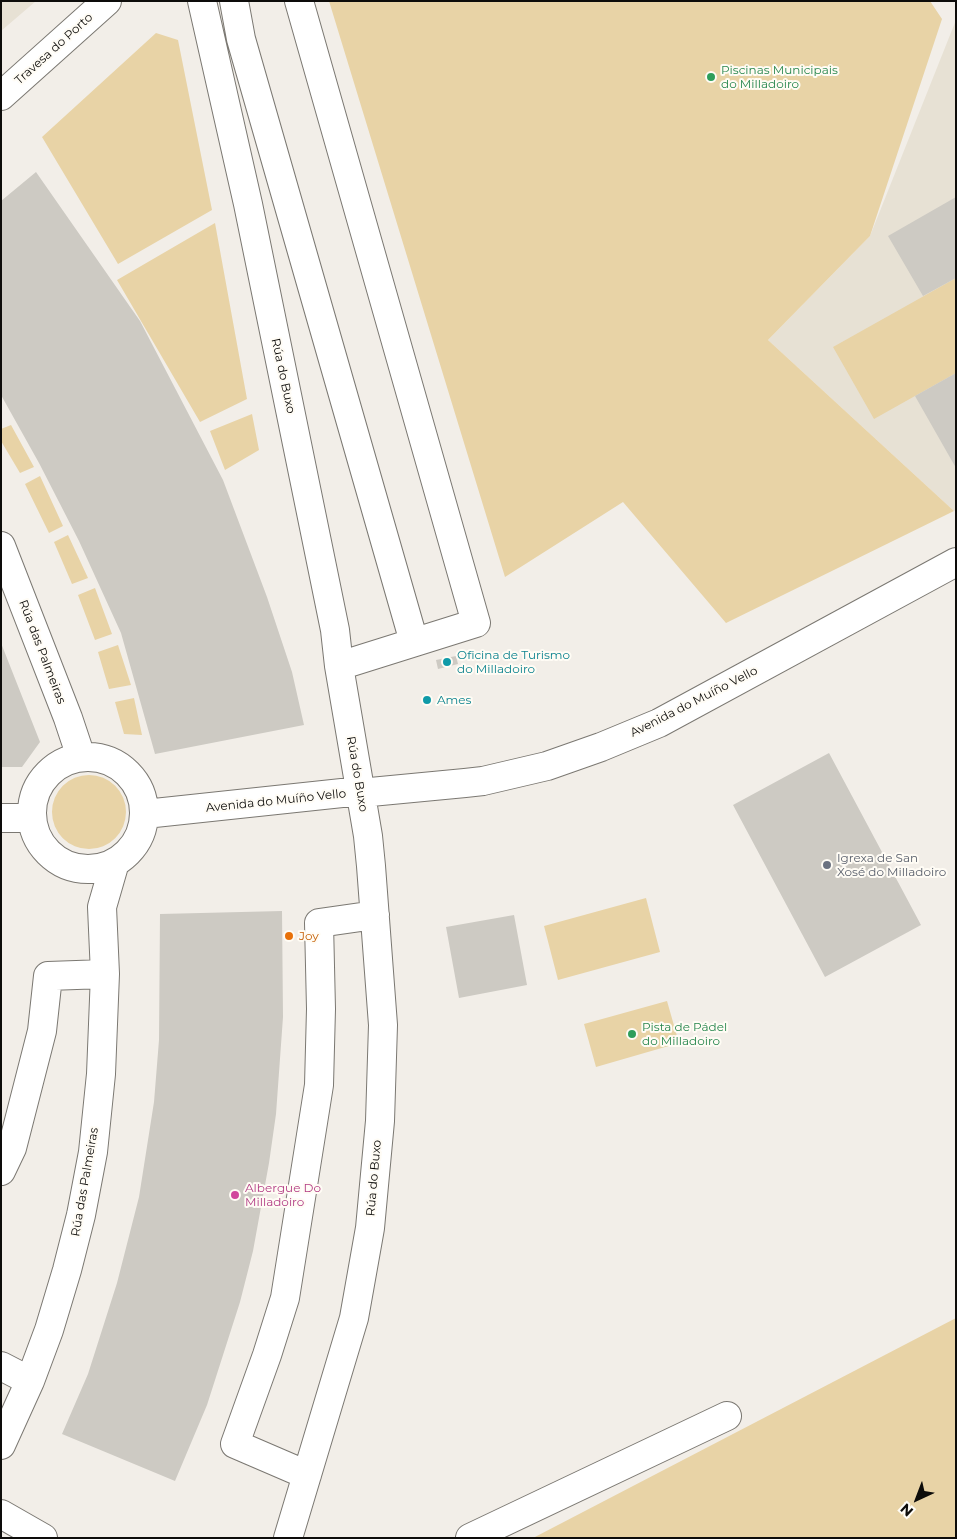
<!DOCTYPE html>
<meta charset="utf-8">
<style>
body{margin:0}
#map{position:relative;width:957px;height:1539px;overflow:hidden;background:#f2eee8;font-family:Montserrat,sans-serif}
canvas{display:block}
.frame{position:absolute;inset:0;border:2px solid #0d0c0a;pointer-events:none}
.north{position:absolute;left:892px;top:1474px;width:50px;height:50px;-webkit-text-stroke:4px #fffcf5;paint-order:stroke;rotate:223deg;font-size:14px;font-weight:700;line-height:20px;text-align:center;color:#0d0c0a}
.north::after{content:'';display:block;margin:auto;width:18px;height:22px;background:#0d0c0a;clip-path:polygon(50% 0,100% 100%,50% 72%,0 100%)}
</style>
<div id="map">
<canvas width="957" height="1539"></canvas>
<div class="frame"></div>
<div class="north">N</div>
</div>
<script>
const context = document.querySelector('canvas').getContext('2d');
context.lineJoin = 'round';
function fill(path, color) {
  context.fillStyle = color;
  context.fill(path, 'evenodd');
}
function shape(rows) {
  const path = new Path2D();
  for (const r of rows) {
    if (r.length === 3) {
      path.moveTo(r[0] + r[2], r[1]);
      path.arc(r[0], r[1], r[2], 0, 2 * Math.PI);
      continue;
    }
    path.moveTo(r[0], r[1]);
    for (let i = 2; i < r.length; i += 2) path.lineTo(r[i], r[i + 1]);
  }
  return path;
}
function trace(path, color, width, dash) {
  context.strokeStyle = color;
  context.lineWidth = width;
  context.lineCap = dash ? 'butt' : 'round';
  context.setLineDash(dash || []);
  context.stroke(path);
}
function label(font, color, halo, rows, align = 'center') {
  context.font = font + ' Montserrat,sans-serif';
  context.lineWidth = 4;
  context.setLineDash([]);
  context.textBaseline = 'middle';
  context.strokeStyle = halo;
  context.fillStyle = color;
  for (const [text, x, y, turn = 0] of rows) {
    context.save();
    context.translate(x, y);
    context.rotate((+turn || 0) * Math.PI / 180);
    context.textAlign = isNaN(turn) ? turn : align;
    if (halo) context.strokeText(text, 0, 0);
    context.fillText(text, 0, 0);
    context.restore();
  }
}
const built = shape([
 [1,1,36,1,1,31],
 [956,20,956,510,954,511,768,340,870,236]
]);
const green = shape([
 [329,1,930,1,942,19,870,236,768,340,954,511,726,623,623,502,505,577],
 [156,33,178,40,212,210,118,264,42,137],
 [215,223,247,399,200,422,117,280],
 [956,278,956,373,874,419,833,347],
 [252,414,259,450,225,470,210,431],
 [11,425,34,467,20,473,1,441,1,429],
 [40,476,63,526,49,533,25,484],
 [68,535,88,578,72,584,54,542],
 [95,588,112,634,95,640,78,595],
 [118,645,131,685,109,689,98,652],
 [134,698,142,735,124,734,115,702],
 [89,812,37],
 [646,898,660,952,558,980,544,926],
 [667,1001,679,1043,596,1067,584,1024],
 [956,1318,956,1538,533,1538]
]);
const building = shape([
 [36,172,140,321,223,480,267,597,292,672,304,725,155,754,121,633,79,541,39,463,1,395,1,201],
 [956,197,956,278,923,296,888,236],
 [956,373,956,468,915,396],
 [1,643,40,742,22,767,1,767],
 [456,656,458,664,438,669,436,660],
 [829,753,921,925,825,977,733,805],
 [282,911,283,1017,276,1114,269,1163,253,1251,240,1302,207,1405,175,1481,62,1434,88,1374,117,1283,139,1197,154,1102,159,1040,160,914],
 [514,915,527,985,459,998,446,927]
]);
const minor = shape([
 [202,1,248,204,335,630,339,666,368,836,371,866,383,1025,380,1121,370,1228,354,1318,288,1538],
 [234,1,241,39,414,642],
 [299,1,476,623,339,666],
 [1,96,107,1],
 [1,546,68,718,81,757],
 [88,813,56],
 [145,814,342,793,360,793,465,783,483,781,547,766,601,747,659,723,956,562],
 [1,818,32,818],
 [1,1171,12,1148,42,1031,48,976,105,974],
 [1,1366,30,1381],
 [1,1445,30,1381,49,1330,67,1270,81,1215,93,1152,101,1074,105,974,102,907,115,862],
 [307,1475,235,1444,267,1355,285,1298,319,1085,321,1009,319,923,375,915],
 [1,1514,43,1538],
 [470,1538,727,1416]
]);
const markers = [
 [711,77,5,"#2e9e5b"],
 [447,662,5,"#0f9aa8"],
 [427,700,5,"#0f9aa8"],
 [827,865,5,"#6b7280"],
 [289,936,5,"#e8710a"],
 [632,1034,5,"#2e9e5b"],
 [235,1195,5,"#d1479c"]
];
const streetNames = [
 ["Travesa do Porto",54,49,-42],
 ["Rúa do Buxo",283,376,78],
 ["Rúa das Palmeiras",42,652,69],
 ["Avenida do Muíño Vello",694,702,-27],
 ["Rúa do Buxo",357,774,80],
 ["Avenida do Muíño Vello",276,801,-6],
 ["Rúa do Buxo",374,1178,-85],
 ["Rúa das Palmeiras",85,1182,-80]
];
const leisureNames = [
 ["Piscinas Municipais",721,70],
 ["do Milladoiro",721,84],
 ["Pista de Pádel",642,1027],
 ["do Milladoiro",642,1041]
];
const cultureNames = [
 ["Oficina de Turismo",457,655],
 ["do Milladoiro",457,669],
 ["Ames",437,700]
];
const worshipNames = [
 ["Igrexa de San",837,858],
 ["Xosé do Milladoiro",837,872]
];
const foodNames = [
 ["Joy",299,936]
];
const hotelNames = [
 ["Albergue Do",245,1188],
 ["Milladoiro",245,1202]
];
fill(built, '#e7e1d4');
fill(green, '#e8d3a6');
fill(building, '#cdcac3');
trace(minor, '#7b7872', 30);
trace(minor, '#fff', 28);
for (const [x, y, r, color] of markers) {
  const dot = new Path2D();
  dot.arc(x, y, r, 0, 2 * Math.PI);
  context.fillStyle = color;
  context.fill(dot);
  trace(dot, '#fffcf5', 2);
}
label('12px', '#0d0c0a', '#fffcf5', streetNames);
label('12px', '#27864d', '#fffcf5', leisureNames, 'left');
label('12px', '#0d838f', '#fffcf5', cultureNames, 'left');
label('12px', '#5b616d', '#fffcf5', worshipNames, 'left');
label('12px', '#c56008', '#fffcf5', foodNames, 'left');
label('12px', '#b23c85', '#fffcf5', hotelNames, 'left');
</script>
